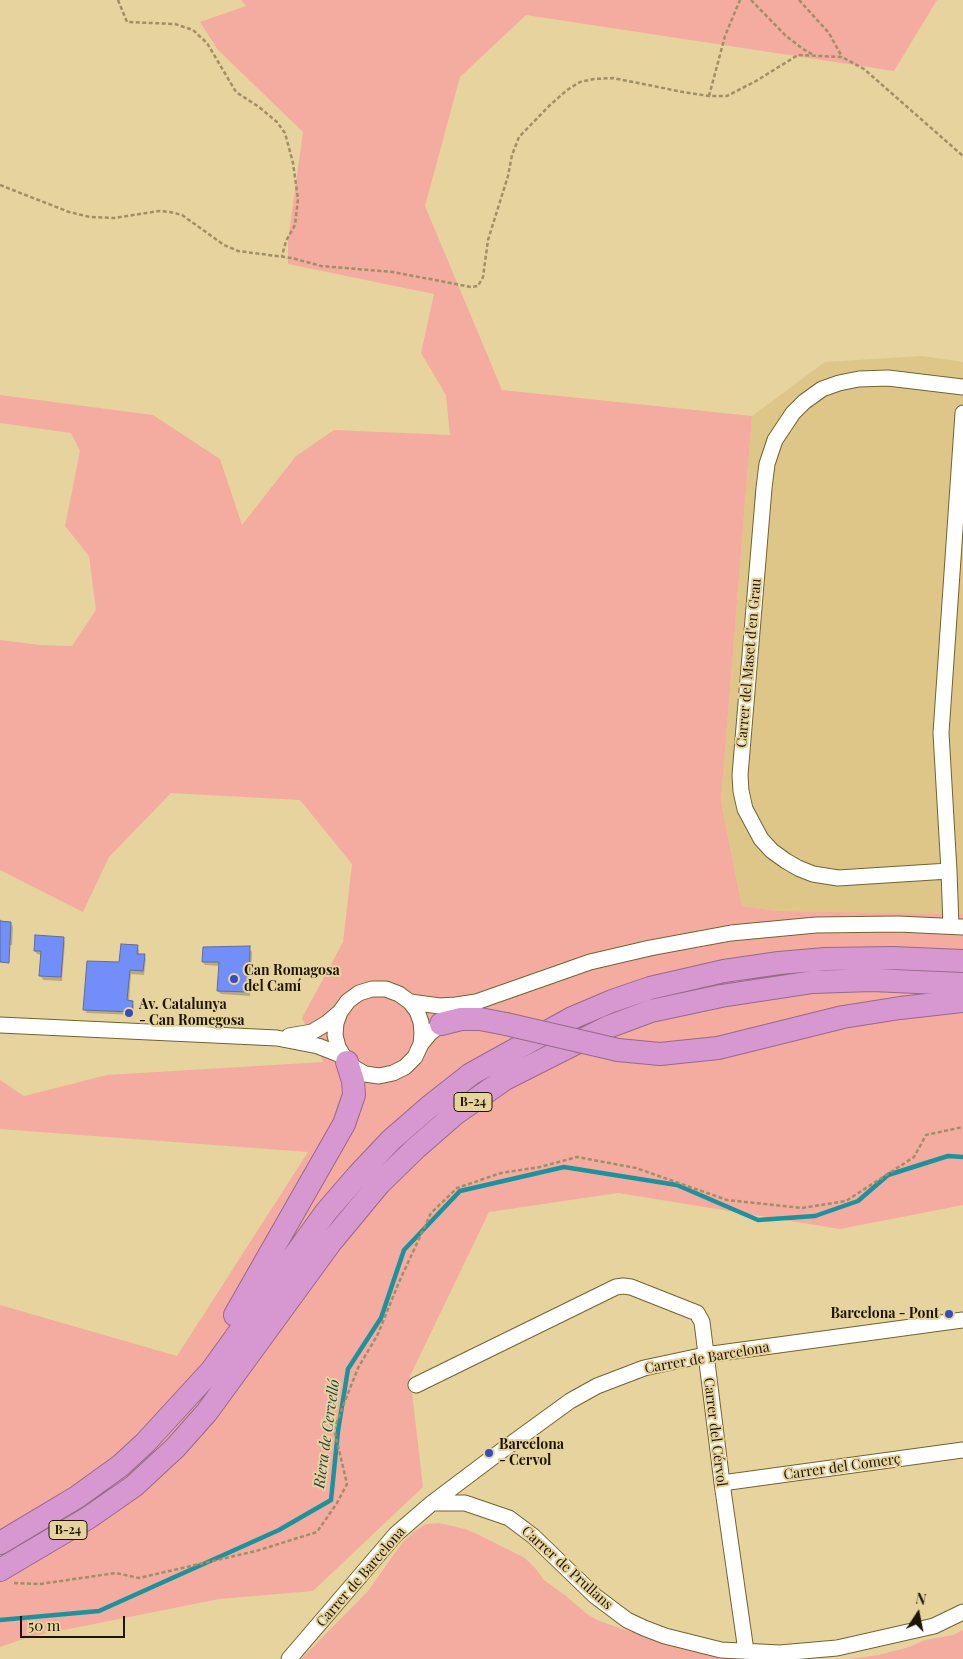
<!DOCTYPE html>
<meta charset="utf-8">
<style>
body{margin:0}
#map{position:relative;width:963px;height:1659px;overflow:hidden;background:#e7d39d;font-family:"Playfair Display",serif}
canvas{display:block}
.north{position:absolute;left:893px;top:1589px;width:50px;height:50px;-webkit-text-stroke:4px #e7d39d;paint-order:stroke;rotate:11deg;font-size:14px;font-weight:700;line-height:20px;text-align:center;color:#1d1502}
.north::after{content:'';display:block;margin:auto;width:18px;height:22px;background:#1d1502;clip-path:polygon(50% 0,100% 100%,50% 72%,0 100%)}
.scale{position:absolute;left:20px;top:1616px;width:105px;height:22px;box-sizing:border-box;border:2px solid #1d1502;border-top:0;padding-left:6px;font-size:15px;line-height:18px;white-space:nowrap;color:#1d1502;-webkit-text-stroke:4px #e7d39d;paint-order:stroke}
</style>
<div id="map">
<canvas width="963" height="1659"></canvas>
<div class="north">N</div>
<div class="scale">50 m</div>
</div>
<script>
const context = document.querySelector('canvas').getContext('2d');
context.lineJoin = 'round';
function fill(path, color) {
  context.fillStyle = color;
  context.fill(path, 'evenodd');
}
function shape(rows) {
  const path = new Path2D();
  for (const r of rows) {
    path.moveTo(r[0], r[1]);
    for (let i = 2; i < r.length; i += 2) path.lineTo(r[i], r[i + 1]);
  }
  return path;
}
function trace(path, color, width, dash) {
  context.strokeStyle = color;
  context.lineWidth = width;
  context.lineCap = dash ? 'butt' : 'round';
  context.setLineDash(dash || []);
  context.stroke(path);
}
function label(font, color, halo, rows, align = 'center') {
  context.font = font + ' "Playfair Display",serif';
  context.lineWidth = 4;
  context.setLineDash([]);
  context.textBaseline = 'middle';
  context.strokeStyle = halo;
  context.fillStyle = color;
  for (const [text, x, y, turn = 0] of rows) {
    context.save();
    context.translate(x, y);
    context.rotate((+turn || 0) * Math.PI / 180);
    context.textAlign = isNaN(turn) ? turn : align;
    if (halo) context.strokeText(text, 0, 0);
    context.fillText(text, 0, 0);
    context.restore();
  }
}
const built = shape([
 [922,356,963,362,963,914,777,911,742,906,721,801,752,416,825,362]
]);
const green = shape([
 [241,0,937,0,894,71,526,15,460,77,425,206,502,390,752,416,721,801,742,906,777,911,963,914,963,1205,840,1229,618,1193,489,1212,410,1376,423,1487,313,1591,219,1599,29,1637,0,1647,0,1305,177,1356,308,1152,0,1129,0,1080,24,1096,107,1075,323,1062,302,1018,343,942,352,864,300,800,171,793,109,857,83,912,0,870,0,640,40,645,72,646,96,610,89,556,65,526,80,451,71,433,0,423,0,395,153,415,220,459,242,525,296,456,334,430,450,435,446,395,421,353,434,294,288,264,288,240,303,132,218,50,200,22,246,6],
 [439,1523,465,1529,477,1534,525,1558,536,1569,544,1580,566,1596,587,1614,597,1620,622,1629,732,1659,301,1659,368,1591,402,1543,415,1531,426,1524],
 [963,1630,963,1659,848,1659,879,1655,909,1647,925,1640,953,1635]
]);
const shadow = shape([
 [0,919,2,922,11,923,13,927,12,945,0,945],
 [63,938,65,942,62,981,43,980,41,976,42,955,37,954,35,951],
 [137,946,139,950,139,955,144,955,146,959,144,975,131,974,129,1002,132,1002,134,1006,134,1015,87,1013,84,1009,120,963],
 [249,948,252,952,250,996,221,994,218,991,220,966,205,965,203,962]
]);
const stream = shape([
 [0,1620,99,1611,279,1530,331,1500,338,1431,348,1369,381,1318,404,1250,460,1191,564,1167,677,1185,758,1220,815,1216,858,1201,888,1175,948,1156,963,1157]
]);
const building = shape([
 [0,921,11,922,9,963,0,962,0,921],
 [35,935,64,937,61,977,39,976,41,951,34,951,35,935],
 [121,944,138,945,137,954,145,954,143,971,130,970,127,1000,133,1001,132,1012,83,1010,87,961,119,962,121,944],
 [250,946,249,992,217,991,219,962,202,962,203,947,250,946]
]);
const path = shape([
 [118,0,127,22,175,24,193,30,207,43,236,92,259,107,277,122,285,133,293,163,298,199,295,225,286,241,282,256],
 [751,0,785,35,803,49,812,54],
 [799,0,829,33,842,57],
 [709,96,725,36,740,0],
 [0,185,69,212,90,217,114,218,159,211,170,212,182,215,224,245,238,251,292,258,321,266,393,272,471,287,478,286,483,277,488,240,508,176,512,155,519,137,549,106,567,90,580,82,594,79,613,78,683,92,709,96,727,96,756,81,798,55,842,57,864,69,963,156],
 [14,1583,40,1584,116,1573,139,1578,256,1551,317,1532,337,1503,347,1484,334,1429,358,1368,378,1334,399,1282,431,1213,457,1188,501,1173,540,1167,577,1157,636,1168,727,1200,802,1208,846,1201,914,1157,926,1135,963,1127]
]);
const minor = shape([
 [949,871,941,733,963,413],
 [951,926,949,871,838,878,813,874,798,868,786,861,772,851,761,839,745,809,741,791,740,775,764,488,767,464,775,440,793,413,804,402,822,389,839,383,859,379,888,378,963,387],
 [410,1002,440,1006,456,1005,476,1002,590,962,650,948,731,933,816,925,898,924,963,927],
 [0,1025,277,1038,318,1046,341,1055],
 [289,1036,312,1032,327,1023,340,1012],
 [421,1044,422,1033,421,1022,417,1011,410,1002,399,994,386,989,372,989,359,993,348,1001,340,1012,336,1023,335,1035,338,1047,347,1062,353,1067,365,1074,379,1076,393,1073,405,1067,415,1057,421,1044,430,1033,449,1018],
 [416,1385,616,1287,623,1286,631,1287,697,1313,702,1322,722,1483,746,1651],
 [722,1483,963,1450],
 [432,1503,465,1503,509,1518,533,1536,595,1596,627,1620,644,1628,665,1636,721,1650,780,1653,837,1648,934,1626,963,1612],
 [289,1659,396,1534,432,1503,493,1457,570,1401,597,1386,644,1368,705,1355,963,1320]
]);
const highway = shape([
 [441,1024,461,1019,480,1019,506,1024],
 [618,1050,660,1054,718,1048,843,1017,900,1008,963,1001],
 [235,1315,344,1124,354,1095,353,1081,347,1062],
 [0,1543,77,1497,120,1466,145,1443,212,1370,326,1212,358,1175,391,1140,429,1107,471,1074,572,1018,612,1001,650,988,724,971,779,963,825,959,893,958,963,961],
 [0,1570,88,1518,134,1486,175,1448,207,1412,331,1242,379,1184,416,1148,455,1114,505,1079,608,1027,651,1011,721,996,813,982,872,980,963,984]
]);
const highwayBridge = shape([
 [506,1024,618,1050]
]);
const markers = [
 [234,979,5,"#374cbe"],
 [129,1013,5,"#374cbe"],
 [949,1314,5,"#374cbe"],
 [489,1453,5,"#374cbe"]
];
const shields = [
 [473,1102,38],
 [68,1530,38]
];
const shieldNames = [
 ["B-24",473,1102],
 ["B-24",68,1530]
];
const streetNames = [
 ["Carrer del Maset d'en Grau",749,663,-85],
 ["Carrer de Barcelona",707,1358,-10],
 ["Carrer del Cérvol",715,1432,83],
 ["Carrer del Comerç",842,1467,-8],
 ["Carrer de Prullans",567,1568,42],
 ["Carrer de Barcelona",361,1577,-49]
];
const poiNames = [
 ["Can Romagosa",244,971],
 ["del Camí",244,987],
 ["Av. Catalunya",139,1005],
 ["- Can Romegosa",139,1021],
 ["Barcelona - Pont",939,1314,"right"],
 ["Barcelona",499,1445],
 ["- Cervol",499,1461]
];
const waterNames = [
 ["Riera de Cervelló",327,1434,-82]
];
fill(built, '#ddc688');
fill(green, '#f4aca0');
fill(shadow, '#0003');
trace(stream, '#1c929c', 4.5);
fill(building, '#728ff9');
trace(building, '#5e6d9a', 1);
trace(minor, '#74622e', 17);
trace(highway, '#966a89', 24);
trace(path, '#9f8f66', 2.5, [4, 2.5]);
trace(minor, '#fff', 15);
trace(highway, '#d797d1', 22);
trace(highwayBridge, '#966a89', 24, []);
trace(highwayBridge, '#d797d1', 22);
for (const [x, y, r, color] of markers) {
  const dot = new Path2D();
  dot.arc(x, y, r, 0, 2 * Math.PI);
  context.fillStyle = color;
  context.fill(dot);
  trace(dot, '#e7d39d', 2);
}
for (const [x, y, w] of shields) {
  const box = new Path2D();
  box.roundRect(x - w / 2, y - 9.5, w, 19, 4);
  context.fillStyle = '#e7d39d';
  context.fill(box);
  trace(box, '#1d1502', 1);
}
label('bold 12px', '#1d1502', null, shieldNames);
label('14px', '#1d1502', '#e7d39d', streetNames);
label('bold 14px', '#1d1502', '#e7d39d', poiNames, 'left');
label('italic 15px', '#234248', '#e7d39d', waterNames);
</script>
